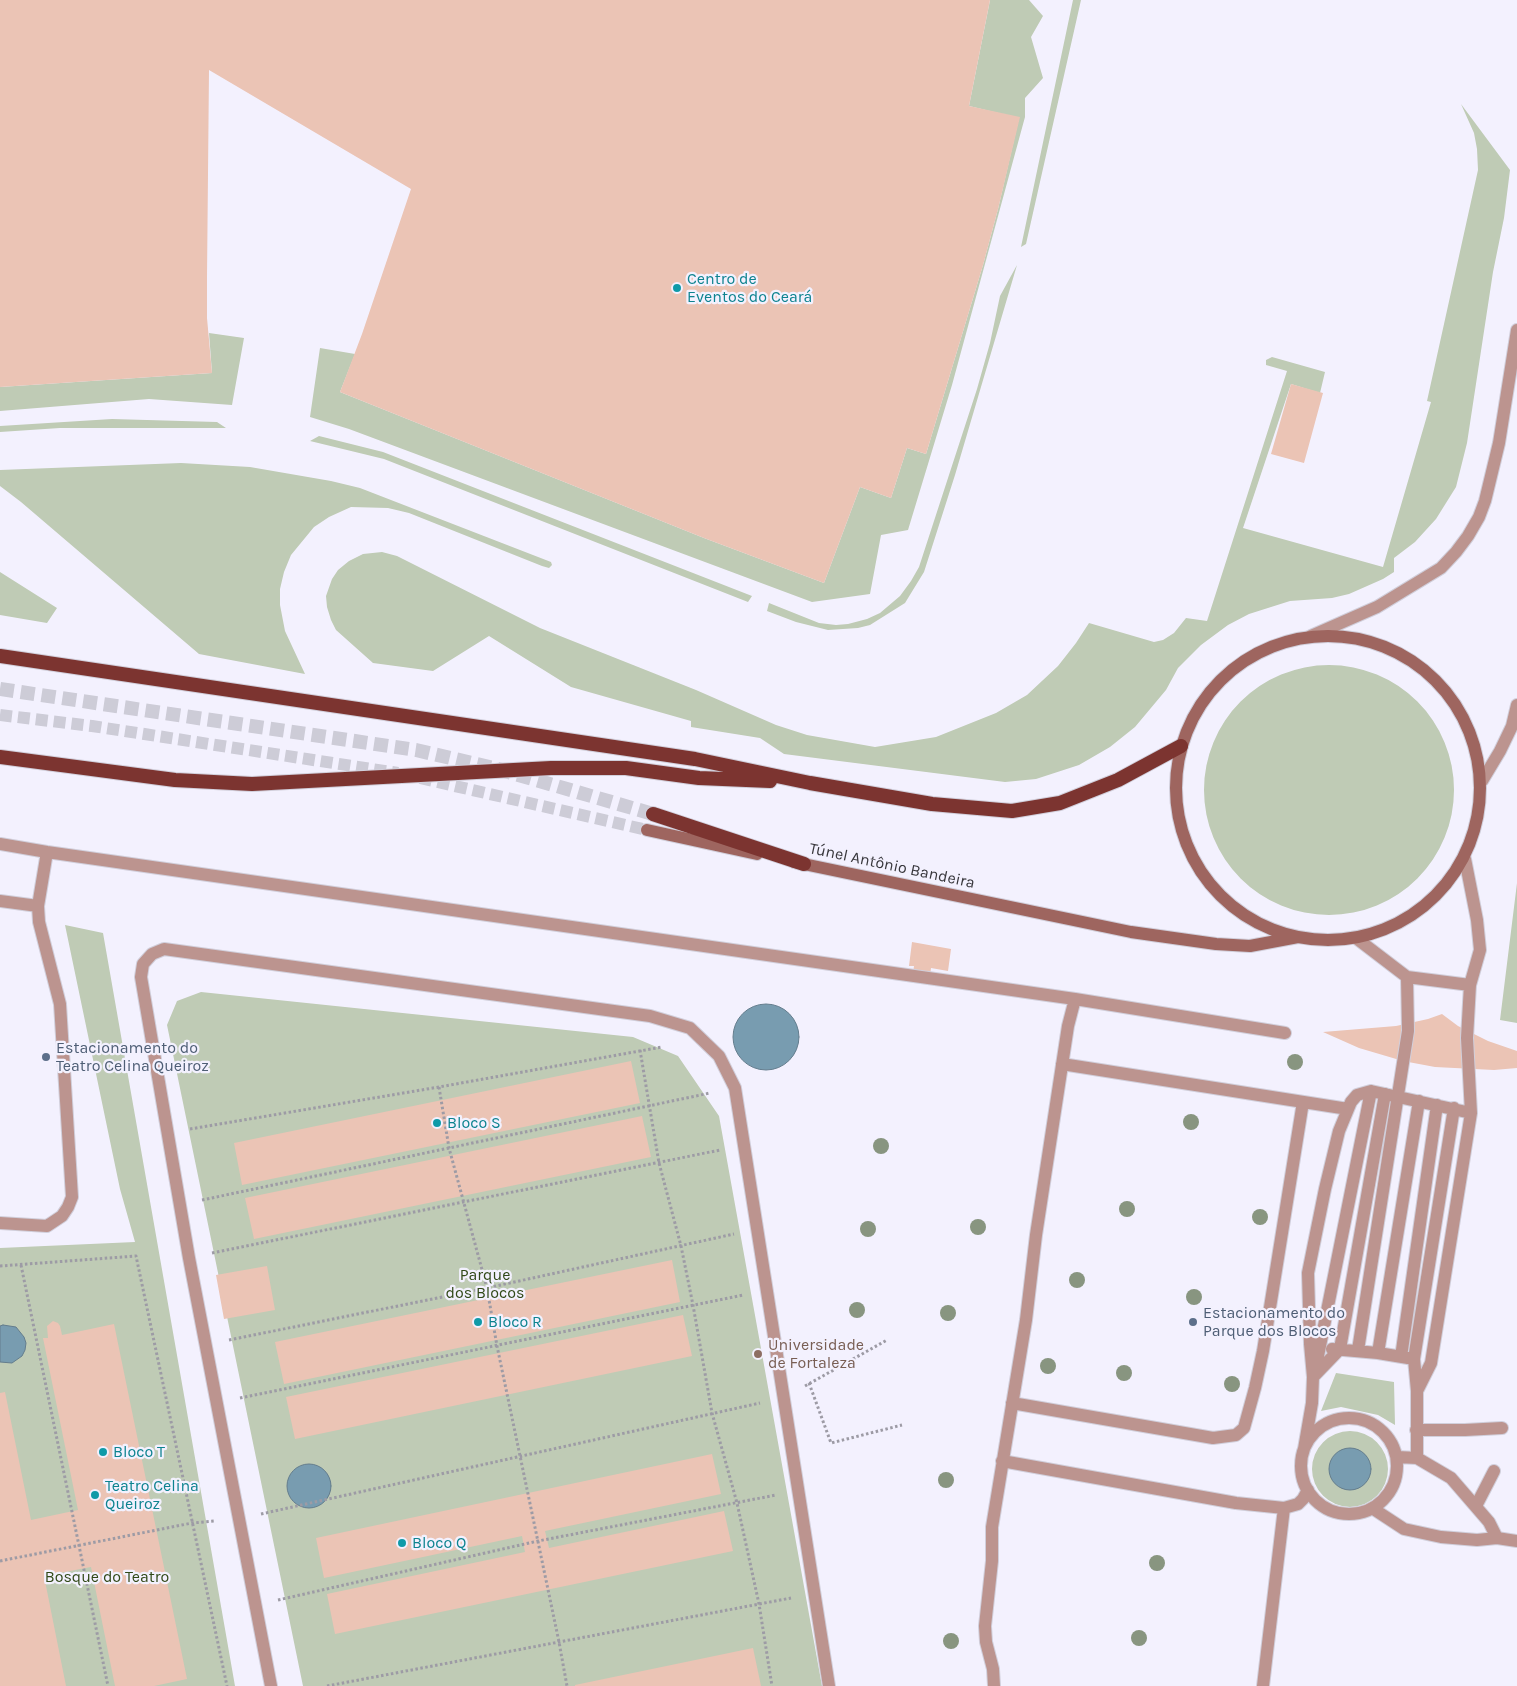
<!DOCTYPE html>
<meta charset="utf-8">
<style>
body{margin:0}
canvas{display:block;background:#f3f1fe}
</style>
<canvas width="1517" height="1686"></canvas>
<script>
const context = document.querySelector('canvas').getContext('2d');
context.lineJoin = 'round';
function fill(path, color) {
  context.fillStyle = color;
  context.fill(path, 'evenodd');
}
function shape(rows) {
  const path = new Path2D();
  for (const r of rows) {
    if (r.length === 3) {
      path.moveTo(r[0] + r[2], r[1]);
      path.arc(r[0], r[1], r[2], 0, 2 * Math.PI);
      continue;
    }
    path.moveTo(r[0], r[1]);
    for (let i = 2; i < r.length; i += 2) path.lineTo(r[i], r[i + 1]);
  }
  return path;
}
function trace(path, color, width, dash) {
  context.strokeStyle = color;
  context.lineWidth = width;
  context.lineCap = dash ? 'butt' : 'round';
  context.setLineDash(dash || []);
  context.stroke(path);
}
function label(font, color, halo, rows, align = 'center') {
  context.font = font + ' Karla,sans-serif';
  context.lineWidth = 4.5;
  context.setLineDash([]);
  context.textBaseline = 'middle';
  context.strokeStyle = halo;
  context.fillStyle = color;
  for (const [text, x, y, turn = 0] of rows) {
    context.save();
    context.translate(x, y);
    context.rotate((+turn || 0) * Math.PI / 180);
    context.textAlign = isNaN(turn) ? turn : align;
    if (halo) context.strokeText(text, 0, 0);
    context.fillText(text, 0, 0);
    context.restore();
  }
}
const green = shape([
 [990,0,1029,0,1043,16,1031,37,1043,78,1025,98,1025,117,952,385,908,530,881,535,870,594,812,602,349,429,310,417,320,348,355,354,340,392,704,538,824,583,860,487,891,498,907,448,926,454,983,265,998,209,1019,118,969,106],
 [1073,0,1081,0,1026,244,1021,247],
 [1461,104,1510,170,1504,218,1493,272,1467,443,1456,487,1436,519,1415,542,1394,558,1394,572,1383,579,1349,594,1332,598,1290,601,1249,614,1228,625,1201,645,1178,668,1166,690,1135,727,1110,747,1079,765,1036,779,1005,782,784,754,760,738,691,727,691,721,571,687,489,636,433,671,373,663,336,630,331,620,327,607,326,596,332,579,338,570,349,561,363,554,382,552,397,556,540,628,696,690,776,725,807,735,875,747,936,737,996,713,1027,695,1058,666,1076,643,1089,623,1154,642,1163,640,1174,633,1186,618,1207,621,1287,371,1266,365,1266,360,1272,357,1325,372,1320,393,1291,384,1243,528,1383,567,1431,402,1427,401,1478,170,1477,149,1474,133],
 [1017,265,955,475,924,572,905,603,870,625,858,628,828,630,796,622,767,611,769,603,819,623,836,625,848,624,867,619,880,613,900,596,911,581,919,567,977,389,990,343,1000,296],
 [209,333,244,338,232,405,149,399,0,411,0,387,212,373],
 [112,419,217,422,226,428,60,428,0,432,0,426],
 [319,436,383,452,752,596,748,602,384,459,310,441],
 [181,463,250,467,331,481,360,488,551,562,552,565,549,568,542,566,409,513,388,508,351,507,329,517,314,527,291,555,284,572,280,589,280,605,285,631,305,674,199,654,21,502,0,486,0,470],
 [0,572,57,608,47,623,0,615],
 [1329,790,125],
 [1517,883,1517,1023,1500,1020],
 [65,925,103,933,235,1686,0,1686,0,1248,135,1242,120,1189],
 [201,992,633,1037,678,1056,719,1116,822,1686,303,1686,167,1025,177,1001],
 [1336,1373,1394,1382,1395,1425,1378,1415,1341,1407,1321,1411],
 [1350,1469,38]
]);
const water = shape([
 [766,1037,33],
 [3,1325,16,1327,24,1337,26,1343,25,1350,22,1356,12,1363,0,1362,0,1326,3,1325],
 [1350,1469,21],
 [309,1486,22]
]);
const building = shape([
 [0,0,990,0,969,106,1020,117,998,209,983,265,926,454,907,448,891,498,860,487,824,583,704,538,340,392,362,334,411,189,209,70,207,277,207,318,212,373,0,387],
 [1291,384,1323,393,1304,463,1271,454],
 [912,942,951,949,948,971,931,968,930,976,913,973,914,966,909,966],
 [1442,1014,1458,1026,1488,1041,1517,1051,1517,1068,1494,1070,1435,1067,1403,1061,1359,1048,1323,1032,1396,1026,1428,1019],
 [631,1061,640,1103,242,1185,234,1143],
 [642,1116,651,1157,254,1239,245,1198],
 [672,1260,680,1302,284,1384,275,1342],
 [267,1266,275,1310,224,1319,216,1275],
 [683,1315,692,1356,295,1439,286,1397],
 [53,1321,58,1323,60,1326,62,1335,114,1324,187,1679,154,1686,115,1686,91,1567,44,1576,66,1686,0,1686,0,1393,5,1392,31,1520,78,1510,43,1338,48,1338,47,1326],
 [712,1454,721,1494,545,1531,549,1548,724,1511,733,1551,335,1634,327,1594,525,1552,522,1536,324,1578,316,1538],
 [753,1648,761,1686,575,1686,575,1685]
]);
const secondaryTunnel = shape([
 [0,715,92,726,398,773],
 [420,778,647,830]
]);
const trunkTunnel = shape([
 [0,689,416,750,498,769,653,814]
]);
const path = shape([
 [640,1050,659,1163,681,1246,693,1305,712,1413,737,1503,759,1604,772,1686],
 [439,1087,449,1148,487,1288,497,1346,559,1642,567,1686],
 [190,1129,439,1087,662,1047],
 [202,1200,710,1093],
 [212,1253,720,1150],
 [21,1265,108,1686],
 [0,1266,136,1256,227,1686],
 [229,1340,487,1288,734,1234],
 [809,1383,831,1443,902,1425],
 [805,1386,887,1340],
 [240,1398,743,1295],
 [261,1514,760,1403],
 [0,1561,192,1523,215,1521],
 [278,1600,538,1541,776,1495],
 [327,1686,791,1598]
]);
const service = shape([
 [0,844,47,852,1075,999,1068,1026,1036,1235,1026,1320,992,1527,992,1561,985,1626,986,1642,993,1669,994,1686],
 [0,901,38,906,47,852],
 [1356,938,1407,977,1470,985],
 [1075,999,1285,1033],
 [1062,1064,1348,1109],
 [0,1223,47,1226,62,1216,68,1207,72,1197,60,1004,39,922,38,906],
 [1332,1349,1378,1353,1408,1358],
 [1358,1350,1408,1031,1407,977],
 [1378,1353,1419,1101],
 [1401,1357,1437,1105],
 [1316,1366,1371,1091],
 [1313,1377,1340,1349,1385,1094],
 [1417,1391,1414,1359,1454,1108],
 [1012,1403,1213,1438,1236,1435,1244,1428,1255,1388,1263,1351,1303,1102],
 [1349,1466,48],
 [1416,1430,1465,1430,1502,1428],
 [1304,1449,1312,1403,1313,1377,1310,1344,1308,1273,1325,1189,1339,1131,1351,1102,1357,1095,1371,1091,1471,1113],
 [1397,1457,1417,1458,1451,1478,1489,1522,1497,1538],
 [1417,1458,1417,1391,1431,1363,1471,1113,1467,1038,1470,985,1480,950,1477,920,1465,859],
 [1002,1461,1236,1503,1284,1508,1298,1504,1303,1499,1308,1490],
 [1476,1506,1494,1471],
 [1372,1508,1404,1529,1441,1537,1477,1540,1497,1538,1517,1541],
 [271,1686,189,1258,141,977,143,964,152,954,164,949,650,1016,690,1028,719,1056,735,1088,829,1686],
 [1263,1686,1284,1508]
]);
const tertiary = shape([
 [1311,636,1377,607,1441,568,1456,552,1468,536,1479,517,1485,501,1499,443,1517,330],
 [1482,781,1500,751,1512,726,1517,705]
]);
const secondary = shape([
 [1328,788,152],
 [647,830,757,854],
 [794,862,1131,932,1216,944,1250,946,1298,937]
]);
const trunk = shape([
 [0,656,695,759,810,783,932,804,1012,811,1060,803,1118,780,1181,746],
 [0,757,175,780,252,784,551,768,626,768,699,778,770,781],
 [653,814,804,864]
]);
const trees = [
 [1295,1062],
 [1191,1122],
 [881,1146],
 [1127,1209],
 [1260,1217],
 [978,1227],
 [868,1229],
 [1077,1280],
 [1194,1297],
 [857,1310],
 [948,1313],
 [1048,1366],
 [1124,1373],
 [1232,1384],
 [946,1480],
 [1157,1563],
 [1139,1638],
 [951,1641]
];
const markers = [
 [677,288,5,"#0f9aa8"],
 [46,1057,5,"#5c6f8a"],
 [437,1123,5,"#0f9aa8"],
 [478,1322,5,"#0f9aa8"],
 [1193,1322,5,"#5c6f8a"],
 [758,1354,5,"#8d6e63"],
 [103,1452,5,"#0f9aa8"],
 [95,1495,5,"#0f9aa8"],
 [402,1543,5,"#0f9aa8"]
];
const cultureNames = [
 ["Centro de",687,279],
 ["Eventos do Ceará",687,297],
 ["Bloco S",447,1123],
 ["Bloco R",488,1322],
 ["Bloco T",113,1452],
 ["Teatro Celina",105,1486],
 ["Queiroz",105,1504],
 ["Bloco Q",412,1543]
];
const streetNames = [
 ["Túnel Antônio Bandeira",892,866,12]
];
const serviceNames = [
 ["Estacionamento do",56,1048],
 ["Teatro Celina Queiroz",56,1066],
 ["Estacionamento do",1203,1313],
 ["Parque dos Blocos",1203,1331]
];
const parkNames = [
 ["Parque",485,1275],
 ["dos Blocos",485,1293],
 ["Bosque do Teatro",107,1577]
];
const educationNames = [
 ["Universidade",768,1345],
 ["de Fortaleza",768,1363]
];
fill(green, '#bfcbb5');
fill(water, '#789cb0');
trace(water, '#647d8d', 1);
fill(building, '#ebc4b5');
trace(secondaryTunnel, '#cdccd7', 12, [12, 6]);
trace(trunkTunnel, '#cdccd7', 14, [14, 7]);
trace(service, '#d1cfdb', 14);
trace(tertiary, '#d1cfdb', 14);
trace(secondary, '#d1cfdb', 14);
trace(trunk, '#d1cfdb', 16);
trace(path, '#9d9ba5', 3, [2.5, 2.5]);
trace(service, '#bc948f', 12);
trace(tertiary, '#bc948f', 12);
trace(secondary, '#9e655f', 12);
trace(trunk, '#7c3430', 14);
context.fillStyle = '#889580';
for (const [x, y] of trees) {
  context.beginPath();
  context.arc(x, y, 8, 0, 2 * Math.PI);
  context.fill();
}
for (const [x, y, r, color] of markers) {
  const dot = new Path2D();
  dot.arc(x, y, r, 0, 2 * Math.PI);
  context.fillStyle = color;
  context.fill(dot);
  trace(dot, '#f3f1fe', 2);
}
label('16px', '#0d838f', '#f3f1fe', cultureNames, 'left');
label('16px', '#37363b', '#f3f1fe', streetNames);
label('16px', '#4e5e75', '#f3f1fe', serviceNames, 'left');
label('16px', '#314918', '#f3f1fe', parkNames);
label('16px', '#785e54', '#f3f1fe', educationNames, 'left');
</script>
